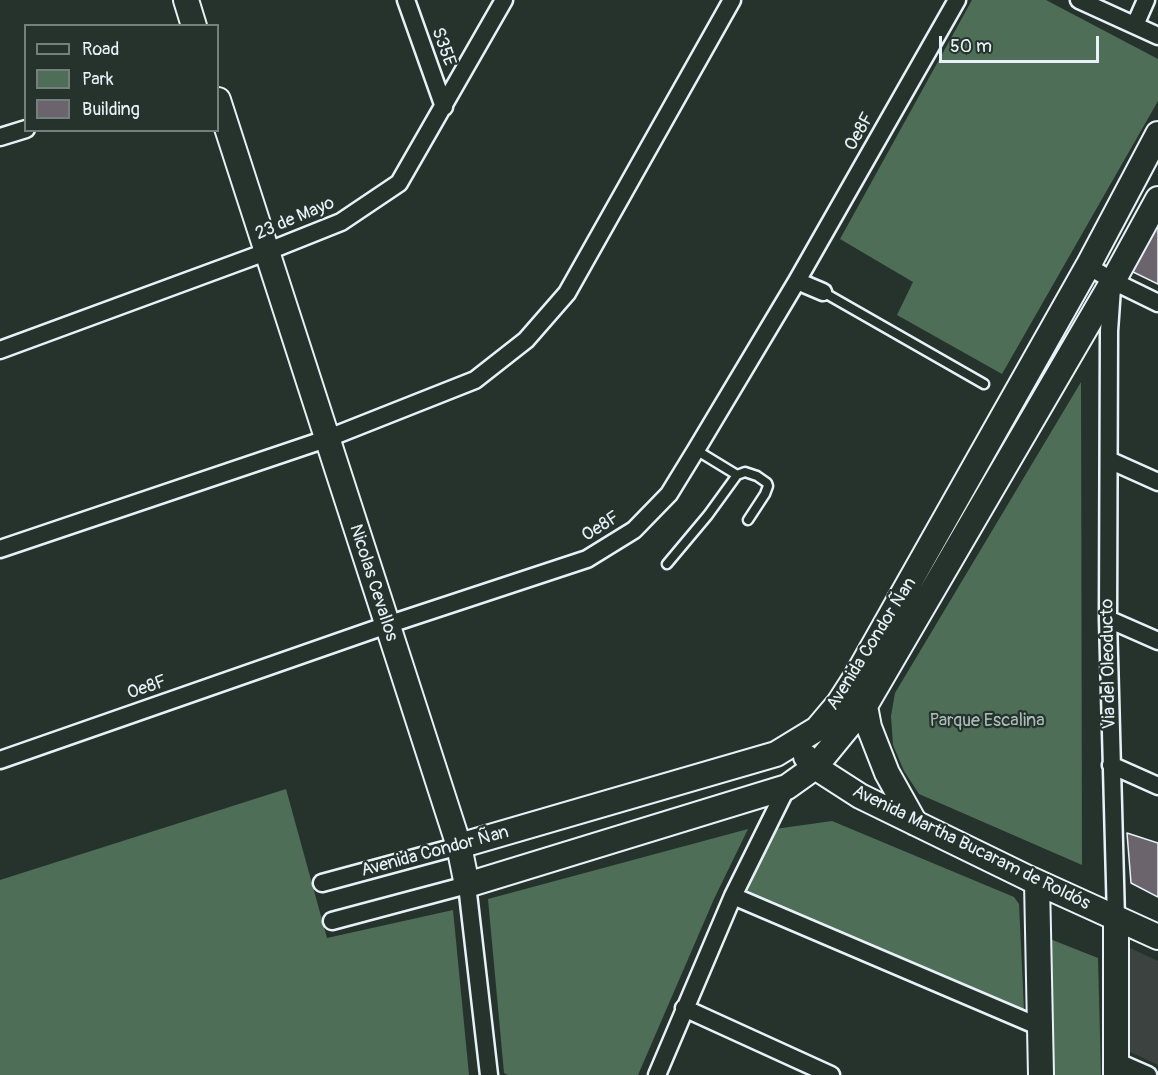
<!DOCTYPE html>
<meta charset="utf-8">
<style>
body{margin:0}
#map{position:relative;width:1158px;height:1075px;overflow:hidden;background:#26332d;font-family:Pangolin,sans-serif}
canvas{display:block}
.legend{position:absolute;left:24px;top:24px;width:195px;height:108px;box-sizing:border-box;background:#26332d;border:2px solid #747f7e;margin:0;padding:8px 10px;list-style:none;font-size:18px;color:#e8f1f8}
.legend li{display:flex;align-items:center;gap:12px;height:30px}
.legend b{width:30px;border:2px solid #747f7e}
.scale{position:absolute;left:939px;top:36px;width:160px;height:27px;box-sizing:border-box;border:3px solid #e8f1f8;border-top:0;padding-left:8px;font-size:18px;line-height:21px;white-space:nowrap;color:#e8f1f8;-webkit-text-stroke:4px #26332d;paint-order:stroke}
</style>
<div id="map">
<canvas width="1158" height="1075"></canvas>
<ul class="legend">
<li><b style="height:8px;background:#26332d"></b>Road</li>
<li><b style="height:16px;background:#4e6e58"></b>Park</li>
<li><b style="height:16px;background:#6c646d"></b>Building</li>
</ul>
<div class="scale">50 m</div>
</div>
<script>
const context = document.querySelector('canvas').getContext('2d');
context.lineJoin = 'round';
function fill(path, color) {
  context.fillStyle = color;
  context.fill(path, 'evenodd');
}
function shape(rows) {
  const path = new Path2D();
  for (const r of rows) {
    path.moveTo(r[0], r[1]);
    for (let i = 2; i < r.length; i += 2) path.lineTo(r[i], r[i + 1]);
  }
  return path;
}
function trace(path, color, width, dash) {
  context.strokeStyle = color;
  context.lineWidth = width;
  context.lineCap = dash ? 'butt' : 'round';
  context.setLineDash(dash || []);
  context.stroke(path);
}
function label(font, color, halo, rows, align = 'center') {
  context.font = font + ' Pangolin,sans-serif';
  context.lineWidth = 4.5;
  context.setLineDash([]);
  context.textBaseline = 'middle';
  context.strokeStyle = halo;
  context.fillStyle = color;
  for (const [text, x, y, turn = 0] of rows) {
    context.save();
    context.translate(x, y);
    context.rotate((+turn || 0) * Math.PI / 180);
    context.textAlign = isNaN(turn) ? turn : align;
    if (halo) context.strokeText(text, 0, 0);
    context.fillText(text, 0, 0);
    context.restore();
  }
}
const built = shape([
 [1128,947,1158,961,1158,1065,1128,1051]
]);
const green = shape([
 [972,0,1046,0,1158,59,1158,101,1002,374,897,315,913,282,840,239],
 [1081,382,1082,865,919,794,904,771,893,745,891,716,895,693],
 [286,789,327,938,453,910,469,1075,0,1075,0,880],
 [832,821,1014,897,1019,904,1024,1011,747,892,775,829],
 [748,829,714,899,638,1075,508,1075,504,1073,488,899],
 [1050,939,1098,958,1101,1075,1053,1075]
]);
const building = shape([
 [1158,214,1158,284,1129,270,1158,214],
 [1127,833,1158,843,1158,897,1131,883,1127,833]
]);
const lane = shape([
 [823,292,984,384],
 [696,450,737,475],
 [667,564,708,515,737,475,745,472,757,476,767,483,768,486,765,494,748,520]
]);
const street = shape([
 [406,0,444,107],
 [1079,0,1158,36],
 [1135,25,1146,0],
 [0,137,26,129],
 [1088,266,1113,281,1158,303],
 [797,281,823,292],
 [1112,288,1109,331,1108,619,1116,919],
 [0,350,266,252,341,222,399,183,504,0],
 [1109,460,1158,482],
 [0,549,326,439,475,380,526,340,567,293,732,0],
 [1108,619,1158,641],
 [0,760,387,625,587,559,634,530,669,494,696,450,797,281,957,0],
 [1111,765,1158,786],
 [322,883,459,846],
 [733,896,1040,1027],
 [332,921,467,885,489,1075],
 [684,1008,831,1075],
 [1116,1061,1148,1075],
 [657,1075,733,896,787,787]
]);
const secondary = shape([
 [186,0,194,26],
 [218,100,459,846,467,885,787,787,815,767,865,706,1113,281,1158,199],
 [865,706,869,727,887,773,915,823],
 [806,757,815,767,860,796,1028,878,1158,937],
 [459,846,776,754,817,729,839,703,857,675,1088,266,1158,134],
 [1037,882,1041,1075],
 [1116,1075,1116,919]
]);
const streetNames = [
 ["S35E",443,47,70],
 ["Oe8F",860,132,-60],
 ["23 de Mayo",295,219,-23],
 ["Oe8F",601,527,-32],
 ["Nicolas Cevallos",373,583,72],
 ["Avenida Condor Ñan",872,644,-58],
 ["Via del Oleoducto",1109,664,-91],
 ["Oe8F",147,688,-19],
 ["Avenida Martha Bucaram de Roldós",971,848,26],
 ["Avenida Condor Ñan",435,852,-15]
];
const parkNames = [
 ["Parque Escalina",987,721]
];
fill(built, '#3b4240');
fill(green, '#4e6e58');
fill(building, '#6c646d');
trace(building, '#e8f1f8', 1.5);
trace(lane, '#e8f1f8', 13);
trace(street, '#e8f1f8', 21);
trace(secondary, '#e8f1f8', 28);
trace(lane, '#26332d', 8);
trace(street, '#26332d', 16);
trace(secondary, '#26332d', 24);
label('18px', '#e8f1f8', '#26332d', streetNames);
label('18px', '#aabdb8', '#26332d', parkNames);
</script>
